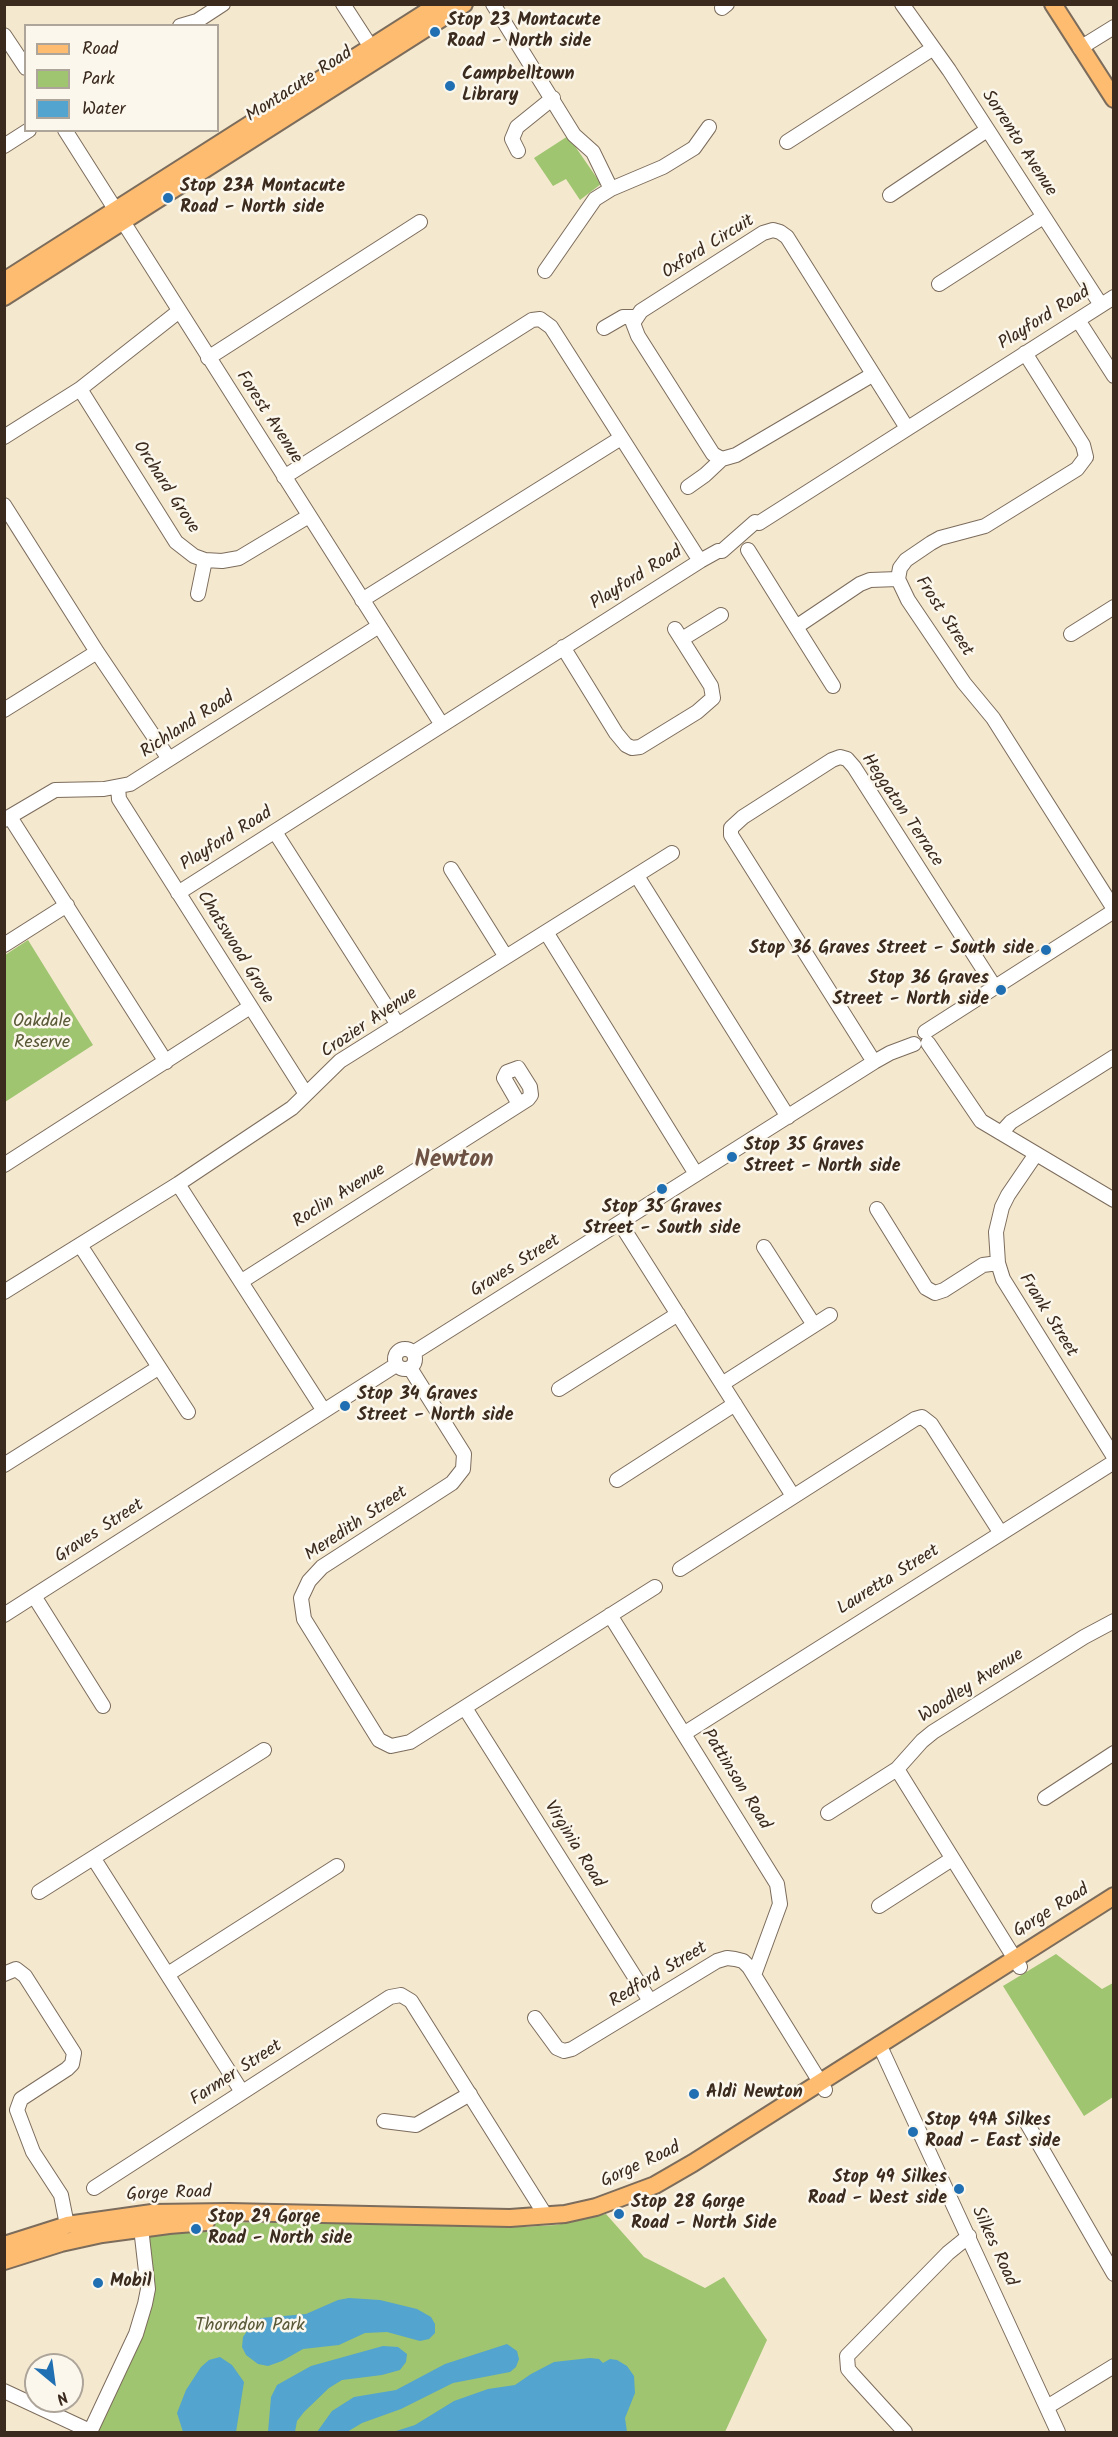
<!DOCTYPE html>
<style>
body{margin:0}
#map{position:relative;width:1118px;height:2437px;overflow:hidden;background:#f4e8cf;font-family:Kalam,sans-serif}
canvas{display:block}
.frame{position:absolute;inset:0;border:6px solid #3b2a1e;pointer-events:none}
.legend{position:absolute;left:24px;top:24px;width:195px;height:108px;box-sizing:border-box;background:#fbf7ec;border:2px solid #aea59a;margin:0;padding:8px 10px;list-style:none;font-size:18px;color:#3b2a1e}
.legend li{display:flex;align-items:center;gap:12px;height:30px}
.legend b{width:30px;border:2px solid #aea59a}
.north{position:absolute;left:24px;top:2353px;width:60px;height:60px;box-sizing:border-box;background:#fbf7ec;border:2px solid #aea59a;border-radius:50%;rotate:151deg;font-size:16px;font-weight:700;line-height:24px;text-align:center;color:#3b2a1e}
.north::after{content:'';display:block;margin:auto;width:21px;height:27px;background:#1f6fb2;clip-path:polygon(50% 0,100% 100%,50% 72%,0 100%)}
</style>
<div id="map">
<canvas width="1118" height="2437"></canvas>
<div class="frame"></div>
<ul class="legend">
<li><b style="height:8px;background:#fdbc70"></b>Road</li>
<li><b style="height:16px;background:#9fc570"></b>Park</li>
<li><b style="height:16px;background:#53a4ce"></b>Water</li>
</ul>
<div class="north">N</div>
</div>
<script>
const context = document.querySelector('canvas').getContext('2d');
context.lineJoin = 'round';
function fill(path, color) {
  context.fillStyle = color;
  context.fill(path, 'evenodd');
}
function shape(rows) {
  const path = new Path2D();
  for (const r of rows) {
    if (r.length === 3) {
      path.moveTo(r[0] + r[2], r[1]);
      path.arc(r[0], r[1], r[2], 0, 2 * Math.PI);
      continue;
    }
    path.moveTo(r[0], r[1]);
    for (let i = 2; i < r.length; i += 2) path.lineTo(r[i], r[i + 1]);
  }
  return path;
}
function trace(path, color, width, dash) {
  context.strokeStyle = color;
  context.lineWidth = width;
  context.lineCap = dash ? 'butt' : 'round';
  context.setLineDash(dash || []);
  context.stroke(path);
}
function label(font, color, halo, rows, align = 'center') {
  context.font = font + ' Kalam,sans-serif';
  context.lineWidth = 5;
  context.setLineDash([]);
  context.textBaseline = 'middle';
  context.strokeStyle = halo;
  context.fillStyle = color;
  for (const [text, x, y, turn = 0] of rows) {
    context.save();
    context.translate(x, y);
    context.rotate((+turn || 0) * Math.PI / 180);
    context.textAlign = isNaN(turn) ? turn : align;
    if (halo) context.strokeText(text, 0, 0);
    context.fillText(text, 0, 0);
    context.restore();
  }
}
const green = shape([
 [568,136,601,184,580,200,566,179,553,186,534,158],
 [28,940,93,1045,5,1102,5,955],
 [1056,1954,1102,1989,1113,1983,1113,2097,1084,2116,1003,1986],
 [606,2214,644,2257,705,2288,724,2277,767,2340,725,2432,90,2432,142,2317,142,2228,220,2222,522,2227,556,2225]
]);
const water = shape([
 [349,2298,380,2300,417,2309,431,2317,435,2324,435,2333,429,2339,420,2341,387,2332,365,2333,339,2345,303,2349,282,2361,268,2366,258,2364,246,2355,242,2347,243,2337,252,2324,261,2318,306,2314,338,2300],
 [507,2344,517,2351,519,2359,516,2367,510,2372,453,2383,401,2409,362,2423,347,2432,317,2432,332,2411,354,2397,396,2390,445,2364],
 [383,2346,398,2347,407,2354,406,2362,400,2370,382,2375,342,2380,329,2388,304,2412,297,2421,295,2432,268,2432,271,2397,277,2385,311,2366],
 [220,2357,232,2365,244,2382,236,2432,183,2432,177,2413,186,2390,201,2367,209,2360],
 [590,2358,599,2359,603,2363,610,2359,617,2360,627,2366,634,2376,635,2393,625,2418,627,2432,393,2432,415,2425,454,2401,488,2389,515,2385,531,2374,554,2362]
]);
const minor = shape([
 [343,4,376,55],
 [493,4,574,135,593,152,611,189],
 [902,4,949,70,1101,305],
 [722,8,727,4],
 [180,26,197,21,223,4],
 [4,35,26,68],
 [1080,48,1114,27],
 [65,130,442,725],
 [787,142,932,49],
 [4,146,29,130],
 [518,151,512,139,517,127,553,98],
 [890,195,987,130],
 [545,271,595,199,611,189,663,167,694,148,709,127],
 [939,284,1043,217],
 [1078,320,1114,376],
 [604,328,623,317,636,317],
 [1025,353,1083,445,1086,457,1077,469,985,526,940,538,931,543,906,560,900,568,898,579,908,600,964,683,993,718,1114,909],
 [208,358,420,222],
 [872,375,736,455,722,459,713,454,638,336,633,323,641,311,763,233,773,230,780,232,787,237,907,428],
 [80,389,176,542,194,556,205,560,222,561,239,558,309,516],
 [4,437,80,389,178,312],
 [284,477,532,320,540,319,551,327,700,561],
 [688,487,705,475,722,459],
 [4,505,97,652,169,759],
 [748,550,796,627],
 [198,594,205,560],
 [362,600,621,438],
 [1071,634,1114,607],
 [682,639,721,615],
 [563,647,616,733,626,745,632,748,640,747,697,712,713,698,711,686,675,629],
 [833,686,796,627,860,584,870,580,898,579],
 [4,710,97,652],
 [118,787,119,799,306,1094],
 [10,817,166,1062],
 [4,820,55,790,104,789,130,784,379,626],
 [275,832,398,1025],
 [451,869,506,957],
 [637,876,788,1117],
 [178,893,700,561,718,551,722,551,755,522,759,523,1114,297],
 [546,932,696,1174],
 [4,945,67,905],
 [925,1032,1114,911],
 [928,1043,981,1121,1114,1200],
 [874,1062,731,835,731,828,743,817,832,760,840,757,847,759,854,767,994,986],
 [1001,1133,1011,1122,1114,1057],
 [1036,1154,1008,1195,1002,1207,996,1232,998,1263,1003,1279,1114,1457],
 [4,1165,250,1007],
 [178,1184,324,1411],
 [877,1209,926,1288,935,1293,944,1290,983,1265,998,1263],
 [620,1223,793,1496],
 [80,1245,188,1412],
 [764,1247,814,1325],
 [242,1281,528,1099,531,1095,530,1087,518,1068,507,1072,504,1078,519,1104],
 [4,1292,178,1184,292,1108,340,1061,672,853],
 [405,1359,10],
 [413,1353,874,1062,890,1053,914,1044],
 [410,1368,464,1454,463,1469,452,1483,322,1567,309,1581,301,1598,304,1619,379,1740,391,1746,410,1742,655,1587],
 [722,1384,830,1315],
 [559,1389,678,1314],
 [4,1465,158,1368],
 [617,1480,735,1404],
 [680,1569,915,1419,922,1417,931,1424,1000,1532],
 [34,1596,103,1706],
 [4,1615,396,1365],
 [610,1615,777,1884,780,1904,754,1975],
 [465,1708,650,2001],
 [685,1733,1114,1462],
 [897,1769,1020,1967],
 [1045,1798,1114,1753],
 [828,1813,897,1769,922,1741,933,1732,1084,1637,1114,1621],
 [94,1859,242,2092],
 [39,1892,264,1750],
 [879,1906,952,1859],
 [4,1974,16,1969,25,1976,74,2053,72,2064,67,2069,21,2099,17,2110,33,2152,61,2195,67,2225],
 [168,1974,337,1866],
 [535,2018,557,2048,564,2051,572,2049,717,1961,727,1958,735,1959,743,1961,749,1967,825,2090],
 [879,2044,1058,2432],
 [1024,2118,1114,2274],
 [384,2121,416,2125,470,2094],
 [94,2188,390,1997,401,1995,411,2001,546,2216],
 [4,2391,90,2431],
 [1047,2407,1114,2366],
 [90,2432,136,2334,145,2304,148,2289,140,2219],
 [905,2432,853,2375,848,2369,847,2356,948,2253,969,2236]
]);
const major = shape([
 [1053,4,1114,99],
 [4,281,439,4],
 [4,297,464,4],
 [4,2245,67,2225,152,2213,229,2212,510,2218,565,2214,596,2207,655,2185,693,2163,1114,1896],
 [4,2261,61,2243,102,2234,169,2225,206,2222]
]);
const markers = [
 [435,32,6,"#1f6fb2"],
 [450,86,6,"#1f6fb2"],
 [168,198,6,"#1f6fb2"],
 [1046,950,6,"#1f6fb2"],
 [1001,990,6,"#1f6fb2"],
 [732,1157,6,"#1f6fb2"],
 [662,1189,6,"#1f6fb2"],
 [345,1406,6,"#1f6fb2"],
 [694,2094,6,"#1f6fb2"],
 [913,2132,6,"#1f6fb2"],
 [959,2189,6,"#1f6fb2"],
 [619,2214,6,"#1f6fb2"],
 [196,2229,6,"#1f6fb2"],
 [98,2283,6,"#1f6fb2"]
];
const poiNames = [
 ["Stop 23 Montacute",447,22],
 ["Road - North side",447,43],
 ["Campbelltown",462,76],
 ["Library",462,97],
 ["Stop 23A Montacute",180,188],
 ["Road - North side",180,209],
 ["Stop 36 Graves Street - South side",1034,950,"right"],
 ["Stop 36 Graves",989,980,"right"],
 ["Street - North side",989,1001,"right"],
 ["Stop 35 Graves",744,1147],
 ["Street - North side",744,1168],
 ["Stop 35 Graves",662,1209,"center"],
 ["Street - South side",662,1230,"center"],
 ["Stop 34 Graves",357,1396],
 ["Street - North side",357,1417],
 ["Aldi Newton",706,2094],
 ["Stop 49A Silkes",925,2122],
 ["Road - East side",925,2143],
 ["Stop 49 Silkes",947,2179,"right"],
 ["Road - West side",947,2200,"right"],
 ["Stop 28 Gorge",631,2204],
 ["Road - North Side",631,2225],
 ["Stop 29 Gorge",208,2219],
 ["Road - North side",208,2240],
 ["Mobil",110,2283]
];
const streetNames = [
 ["Montacute Road",300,86,-33],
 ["Sorrento Avenue",1018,144,57],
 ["Oxford Circuit",709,248,-32],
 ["Playford Road",1045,319,-32],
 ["Forest Avenue",268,418,57],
 ["Orchard Grove",165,488,57],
 ["Playford Road",637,579,-32],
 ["Frost Street",943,617,57],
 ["Richland Road",188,726,-33],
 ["Heggaton Terrace",901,811,56],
 ["Playford Road",227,840,-32],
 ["Chatswood Grove",234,948,58],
 ["Crozier Avenue",370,1024,-34],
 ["Roclin Avenue",340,1197,-32],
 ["Graves Street",516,1267,-32],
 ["Frank Street",1047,1316,58],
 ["Meredith Street",357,1525,-34],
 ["Graves Street",100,1532,-33],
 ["Lauretta Street",889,1581,-32],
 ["Woodley Avenue",972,1687,-33],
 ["Pattinson Road",735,1780,58],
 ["Virginia Road",573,1845,58],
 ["Gorge Road",1052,1912,-32],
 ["Redford Street",659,1976,-31],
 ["Farmer Street",237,2074,-33],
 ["Gorge Road",641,2166,-25],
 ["Gorge Road",169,2195,-2],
 ["Silkes Road",993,2247,65]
];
const parkNames = [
 ["Oakdale",42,1023],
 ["Reserve",42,1044],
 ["Thorndon Park",250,2327]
];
const districtNames = [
 ["Newton",454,1162]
];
fill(green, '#9fc570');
fill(water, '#53a4ce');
trace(minor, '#7c6c5c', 16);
trace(major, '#7c6c5c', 20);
trace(minor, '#fff', 14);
trace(major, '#fdbc70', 16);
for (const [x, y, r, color] of markers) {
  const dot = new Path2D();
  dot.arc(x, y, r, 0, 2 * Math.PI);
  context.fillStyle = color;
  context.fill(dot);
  trace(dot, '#fbf7ec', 2);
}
label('bold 18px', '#3b2a1e', '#fbf7ec', poiNames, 'left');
label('18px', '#3b2a1e', '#fbf7ec', streetNames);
label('18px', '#595837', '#fbf7ec', parkNames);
label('bold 24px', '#6e5345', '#fbf7ec', districtNames);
</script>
